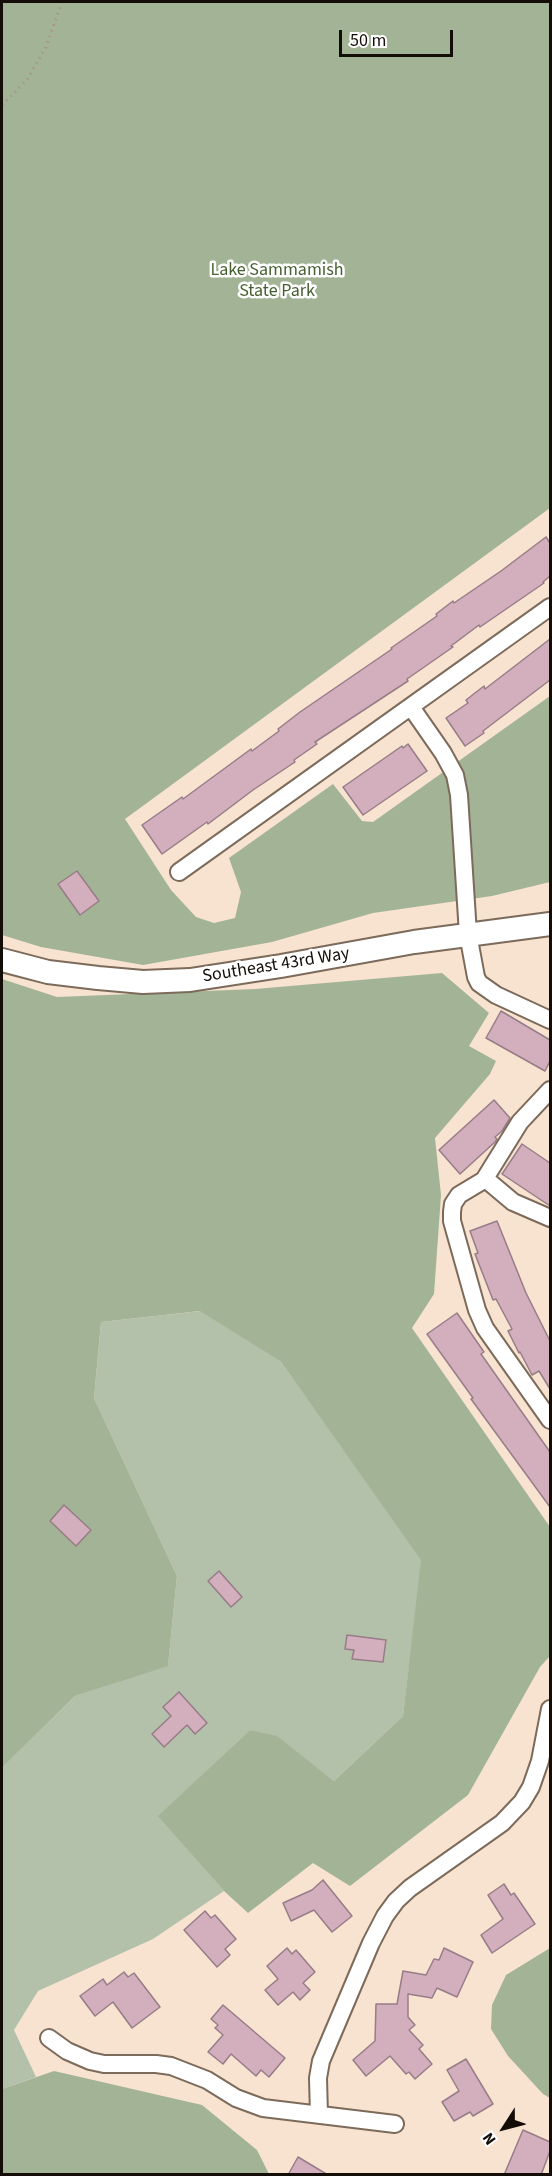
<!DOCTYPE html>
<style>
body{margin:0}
#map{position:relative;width:552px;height:2176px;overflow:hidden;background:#f8e3d1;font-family:"Source Sans 3",sans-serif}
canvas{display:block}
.frame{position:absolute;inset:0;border:3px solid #140d07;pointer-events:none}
.north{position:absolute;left:474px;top:2098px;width:60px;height:60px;-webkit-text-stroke:4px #fff;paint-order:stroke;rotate:234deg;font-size:16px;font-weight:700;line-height:24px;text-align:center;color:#140d07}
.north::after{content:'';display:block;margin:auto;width:21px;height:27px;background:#140d07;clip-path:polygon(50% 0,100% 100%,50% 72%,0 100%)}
.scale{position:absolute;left:339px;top:30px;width:114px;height:27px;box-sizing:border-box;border:3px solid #140d07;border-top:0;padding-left:8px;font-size:18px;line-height:21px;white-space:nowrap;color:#140d07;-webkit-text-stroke:4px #fff;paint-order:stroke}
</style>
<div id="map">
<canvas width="552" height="2176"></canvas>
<div class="frame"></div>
<div class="north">N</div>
<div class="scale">50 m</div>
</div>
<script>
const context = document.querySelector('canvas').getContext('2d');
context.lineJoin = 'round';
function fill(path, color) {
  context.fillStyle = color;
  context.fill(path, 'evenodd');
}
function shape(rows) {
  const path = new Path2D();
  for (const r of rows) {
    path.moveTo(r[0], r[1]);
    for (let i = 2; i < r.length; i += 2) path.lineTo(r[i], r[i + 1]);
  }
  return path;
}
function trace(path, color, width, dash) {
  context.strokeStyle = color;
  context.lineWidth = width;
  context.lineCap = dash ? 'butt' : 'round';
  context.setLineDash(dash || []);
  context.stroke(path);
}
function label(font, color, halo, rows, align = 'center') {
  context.font = font + ' "Source Sans 3",sans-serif';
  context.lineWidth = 5;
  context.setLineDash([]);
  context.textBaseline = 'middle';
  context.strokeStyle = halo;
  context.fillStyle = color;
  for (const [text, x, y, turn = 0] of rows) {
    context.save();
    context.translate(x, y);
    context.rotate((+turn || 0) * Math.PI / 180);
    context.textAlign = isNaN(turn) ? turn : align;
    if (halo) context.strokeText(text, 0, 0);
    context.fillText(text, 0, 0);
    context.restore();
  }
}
const green = shape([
 [201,1311,281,1362,422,1560,403,1716,334,1781,277,1737,250,1730,159,1816,224,1891,153,1939,38,1991,14,2030,36,2077,2,2089,2,1768,75,1696,168,1665,177,1576,94,1398,101,1322]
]);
const forest = shape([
 [2,2,550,2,550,508,125,819,171,890,196,917,214,923,235,918,241,892,229,858,333,784,362,821,373,822,550,696,550,882,492,896,373,913,272,942,143,965,41,947,2,935],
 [442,973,489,1013,469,1046,496,1061,490,1074,435,1138,441,1195,434,1294,412,1328,550,1527,550,1656,540,1667,468,1795,350,1886,313,1863,248,1913,224,1891,158,1816,250,1730,277,1736,334,1781,403,1716,421,1560,281,1362,200,1311,101,1322,94,1398,177,1576,168,1666,75,1696,2,1768,2,979,57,997,255,989],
 [550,1948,550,2098,543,2094,508,2056,491,2029,492,2005,506,1975],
 [54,2071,202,2105,257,2150,269,2174,2,2174,2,2089]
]);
const building = shape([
 [546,537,550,543,550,576,543,582,544,583,480,627,479,625,451,646,453,647,407,679,408,681,315,742,317,744,294,760,295,762,253,790,208,824,207,822,162,854,142,825,182,797,183,799,251,749,252,751,279,731,278,729,300,712,392,649,391,648,437,616,436,614,453,601,454,603,501,571,546,537],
 [550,639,550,680,483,731,484,733,465,746,446,718,468,703,466,700,484,686,485,689,550,639],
 [408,744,427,771,363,815,343,787,402,746,403,748,408,744],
 [77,871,99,901,80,915,58,884,77,871],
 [501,1011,550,1040,550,1061,545,1071,486,1038,501,1011],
 [494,1100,510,1118,502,1131,495,1137,497,1139,495,1142,460,1174,439,1150,494,1100],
 [522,1144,550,1163,550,1206,502,1174,522,1144],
 [497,1221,526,1293,550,1341,550,1389,539,1371,532,1375,520,1352,519,1353,508,1331,512,1329,496,1299,493,1300,475,1254,478,1253,470,1231,497,1221],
 [457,1313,484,1352,481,1354,550,1452,550,1507,471,1399,473,1398,427,1334,457,1313],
 [64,1505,91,1530,76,1546,50,1521,64,1505],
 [219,1571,242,1597,231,1607,208,1581,219,1571],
 [347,1635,386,1640,383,1662,352,1659,354,1650,345,1649,347,1635],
 [179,1692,207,1723,195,1734,187,1725,164,1747,152,1734,171,1716,163,1707,179,1692],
 [323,1880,352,1916,332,1932,314,1910,291,1921,283,1903,312,1890,323,1880],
 [504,1884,511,1895,514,1893,535,1924,492,1953,481,1935,503,1919,488,1895,504,1884],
 [205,1911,211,1918,215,1915,236,1939,225,1949,230,1955,217,1967,184,1930,205,1911],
 [287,1948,292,1954,296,1950,315,1972,303,1983,310,1990,300,2000,293,1992,278,2005,265,1990,278,1979,267,1966,287,1948],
 [444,1948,473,1962,457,1997,437,1988,432,1998,408,1994,408,2017,415,2025,409,2030,423,2045,419,2049,432,2064,415,2079,409,2072,406,2074,390,2056,366,2076,353,2060,375,2041,376,2004,397,2004,403,1971,426,1975,434,1959,439,1960,444,1948],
 [124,1972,128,1977,134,1973,160,2007,132,2028,113,2002,95,2016,80,1996,103,1979,107,1985,124,1972],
 [223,2005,285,2058,269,2077,261,2070,256,2076,231,2054,223,2064,208,2052,223,2035,215,2028,218,2025,211,2019,223,2005],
 [466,2059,493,2104,473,2116,470,2112,454,2121,442,2102,459,2091,447,2070,466,2059],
 [523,2130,550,2142,550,2151,541,2175,504,2175,523,2130],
 [298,2157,328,2175,288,2175,298,2157]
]);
const path = shape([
 [2,105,27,80,46,47,62,2]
]);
const minor = shape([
 [411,707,443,753,455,775,459,795,468,934,476,977,479,983,496,995,550,1020],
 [179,872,550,607],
 [484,1180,459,1195,453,1204,452,1212,452,1221,477,1310,485,1328,550,1420],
 [484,1180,520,1122,550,1090],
 [484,1180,488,1181,513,1202,550,1218],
 [49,2038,67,2051,90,2061,104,2064,156,2064,171,2066,207,2080,236,2098,263,2108,395,2124],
 [319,2115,318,2078,321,2061,371,1943,385,1916,396,1901,410,1888,502,1823,522,1802,531,1787,540,1761,550,1709]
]);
const major = shape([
 [2,960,48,972,98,978,143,982,190,980,281,966,414,942,550,924]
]);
const parkNames = [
 ["Lake Sammamish",277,271],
 ["State Park",277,292]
];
const streetNames = [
 ["Southeast 43rd Way",276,966,-9]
];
fill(green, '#b3c0aa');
fill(forest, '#a2b495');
fill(building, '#d3aebd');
trace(building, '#967d87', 1.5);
trace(minor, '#7c6a5a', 20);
trace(major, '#7c6a5a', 26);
trace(path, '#a69688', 3, [1.5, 4.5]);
trace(minor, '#fff', 16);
trace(major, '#fff', 22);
label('18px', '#476031', '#fff', parkNames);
label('18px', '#140d07', '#fff', streetNames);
</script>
